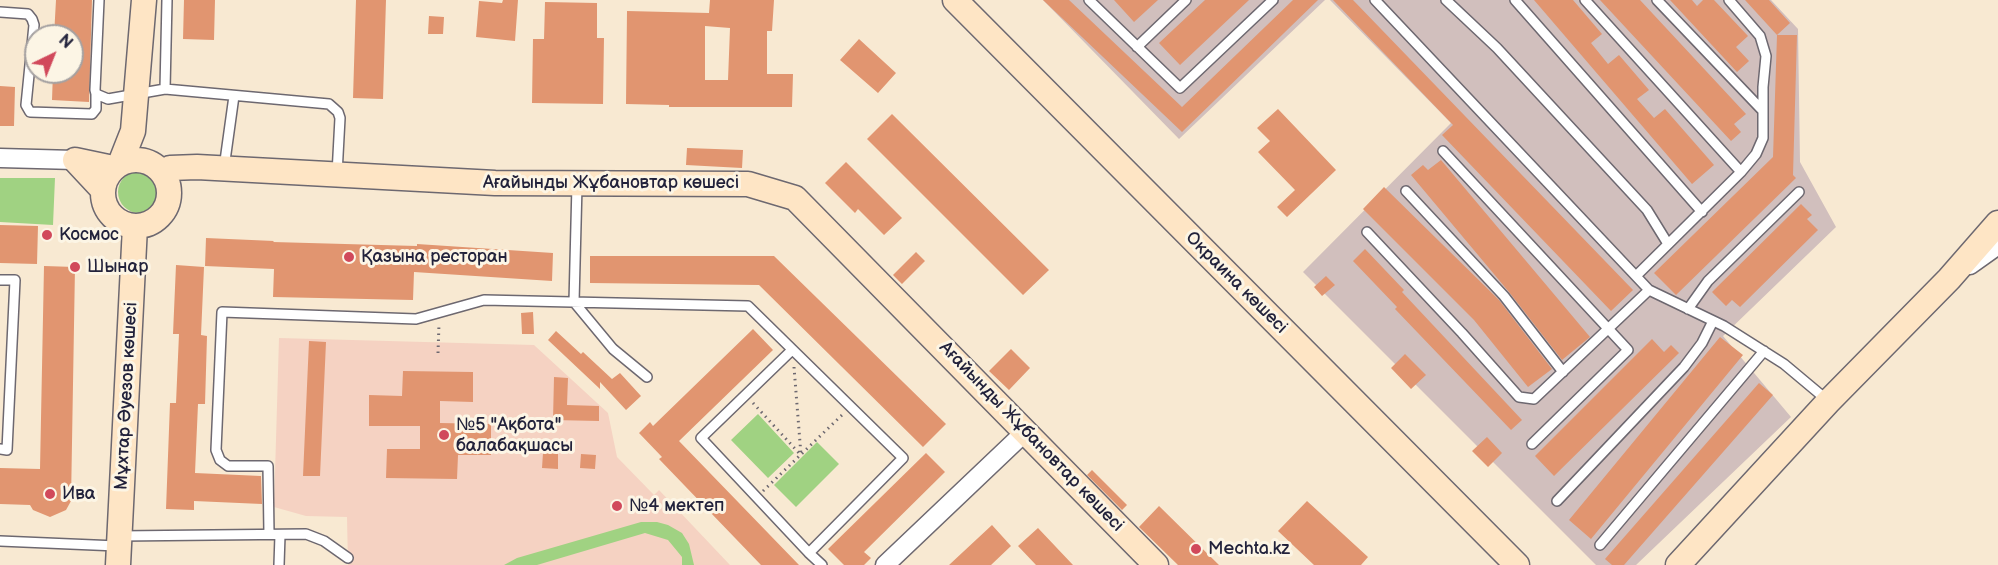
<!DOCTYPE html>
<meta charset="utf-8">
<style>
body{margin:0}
#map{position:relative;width:1998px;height:565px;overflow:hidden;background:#f8e9d2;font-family:"Balsamiq Sans",sans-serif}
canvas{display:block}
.north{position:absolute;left:24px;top:24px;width:60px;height:60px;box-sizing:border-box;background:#fcf5e5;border:2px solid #a5a1a1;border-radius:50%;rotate:43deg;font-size:16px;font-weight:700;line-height:24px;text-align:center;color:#22223b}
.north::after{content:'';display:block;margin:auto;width:21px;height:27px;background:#d1495b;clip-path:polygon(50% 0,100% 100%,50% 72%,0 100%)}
</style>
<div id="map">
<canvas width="1998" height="565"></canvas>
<div class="north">N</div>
</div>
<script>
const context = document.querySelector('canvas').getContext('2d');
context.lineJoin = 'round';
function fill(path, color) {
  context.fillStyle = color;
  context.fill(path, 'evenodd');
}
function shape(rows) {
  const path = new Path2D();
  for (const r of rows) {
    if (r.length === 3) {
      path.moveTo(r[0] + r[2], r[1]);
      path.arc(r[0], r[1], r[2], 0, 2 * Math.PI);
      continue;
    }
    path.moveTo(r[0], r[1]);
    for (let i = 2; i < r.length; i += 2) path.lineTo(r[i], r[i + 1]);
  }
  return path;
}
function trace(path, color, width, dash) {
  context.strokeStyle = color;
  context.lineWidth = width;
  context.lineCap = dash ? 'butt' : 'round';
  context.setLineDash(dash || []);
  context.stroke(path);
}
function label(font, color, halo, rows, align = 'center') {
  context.font = font + ' "Balsamiq Sans",sans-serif';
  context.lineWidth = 6;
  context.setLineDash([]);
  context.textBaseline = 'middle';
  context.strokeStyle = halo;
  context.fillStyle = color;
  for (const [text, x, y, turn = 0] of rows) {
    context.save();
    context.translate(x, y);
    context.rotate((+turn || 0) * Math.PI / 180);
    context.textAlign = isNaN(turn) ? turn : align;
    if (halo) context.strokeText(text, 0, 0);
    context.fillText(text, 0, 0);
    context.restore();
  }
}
const built = shape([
 [279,338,534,345,608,413,617,457,654,495,659,490,730,565,348,565,347,517,306,516,274,507]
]);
const industrial = shape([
 [1043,0,1325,0,1179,139],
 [1330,0,1771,0,1798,29,1800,162,1836,227,1723,336,1791,417,1636,565,1596,565,1303,272,1451,123]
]);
const green = shape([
 [139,192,21],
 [0,178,55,178,53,225,0,222],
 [758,414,794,453,768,478,731,440],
 [817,442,839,464,796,507,774,485],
 [641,522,657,522,668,525,682,533,689,544,694,565,682,565,682,557,668,540,645,533,537,565,504,565,517,558]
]);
const building = shape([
 [56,0,92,0,89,102,52,100,53,72,72,72,72,36,54,36],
 [184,0,215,0,214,40,183,39],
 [356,0,386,0,383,99,353,98],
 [503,0,518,0,515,41,476,37,479,1,502,3],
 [710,0,774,0,772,31,767,31,767,74,793,74,792,107,669,107,669,105,626,104,627,11,709,13],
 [705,26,730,28,728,80,705,80],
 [1043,0,1069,0,1182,107,1293,0,1318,0,1182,132],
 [1114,0,1158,0,1134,22],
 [1205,0,1249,0,1180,65,1159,43],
 [1333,0,1353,0,1633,290,1611,311,1442,135,1453,125],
 [1534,0,1573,0,1602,34,1591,43,1608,64,1619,55,1649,90,1637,99,1654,118,1665,109,1714,165,1692,184],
 [1600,0,1640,0,1746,114,1734,124,1741,132,1731,141],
 [1670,0,1692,0,1697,6,1703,0,1714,0,1748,36,1736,47,1749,61,1737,72],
 [1745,0,1769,0,1790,23,1777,35],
 [545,2,597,3,597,38,604,38,603,104,532,103,533,39,544,39],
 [429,16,444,17,443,34,428,34],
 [1777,35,1797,35,1793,175,1796,178,1676,295,1654,273,1773,157],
 [859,39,896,73,878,93,840,60],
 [0,86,15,87,14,126,0,126],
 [1278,109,1336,170,1287,217,1277,207,1295,190,1258,152,1270,141,1257,128],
 [892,114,1049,270,1023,295,867,139],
 [687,148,743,150,742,168,686,165],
 [1441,160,1590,337,1562,360,1509,292,1411,175,1423,165,1428,170],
 [846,162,902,218,884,235,858,209,855,213,825,183],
 [1384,187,1499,300,1552,369,1528,387,1474,320,1363,209],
 [1801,204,1812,215,1807,219,1818,230,1740,307,1732,300,1726,306,1712,292],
 [0,225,38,226,37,264,0,263],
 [206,238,274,241,273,242,417,246,417,244,553,253,552,281,414,272,413,300,273,297,274,269,205,266],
 [1365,249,1404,290,1402,292,1522,420,1511,430,1395,309,1397,307,1353,261],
 [916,252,925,261,902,284,893,275],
 [590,256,774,256,946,424,923,447,759,285,590,283],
 [176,265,204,267,201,335,207,336,205,404,198,404,195,473,261,476,262,504,194,501,194,510,166,509,170,403,176,403,179,334,173,334],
 [44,266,75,267,71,501,66,510,50,517,33,510,30,505,0,504,0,468,40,469],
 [1326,276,1335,285,1322,296,1314,287],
 [533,312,534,334,522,334,521,313],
 [753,329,773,350,679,441,799,565,761,565,659,459,662,457,639,433,650,422,653,426],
 [556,331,581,354,583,352,612,379,620,373,641,396,626,410,600,382,600,389,548,340],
 [1720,337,1743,355,1591,539,1569,520],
 [1652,339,1664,352,1671,345,1679,353,1554,476,1535,456],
 [309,341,326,342,320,476,303,476],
 [1011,349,1030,368,1009,390,989,371],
 [1405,354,1426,375,1411,389,1391,368],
 [403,371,473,372,473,402,440,401,440,423,491,424,491,455,458,455,457,479,386,478,387,449,420,449,420,426,369,426,369,395,402,396],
 [554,377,568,378,567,405,599,406,599,421,553,420],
 [1759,383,1773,395,1624,565,1612,565,1605,559],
 [1487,437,1502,453,1488,467,1472,451],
 [543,453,558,453,558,469,542,468],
 [926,453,945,472,864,552,871,558,864,565,844,565,828,549],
 [581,454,596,455,595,469,580,468],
 [1092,470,1127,505,1122,510,1087,475],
 [1307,501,1368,557,1361,565,1314,565,1278,531],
 [1159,506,1219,565,1178,565,1139,527],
 [992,525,1011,546,991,565,949,565],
 [1038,528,1073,565,1036,565,1018,546]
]);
const path = shape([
 [438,353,439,324],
 [794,367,801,455],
 [753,403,799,453],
 [763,491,843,414]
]);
const lane = shape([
 [99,0,95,90,96,94,108,99,165,89,329,104,338,112,340,118,337,174],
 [1089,0,1180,88,1273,0],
 [1375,0,1649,290,1724,326,1784,364,1827,400],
 [1446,0,1497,48,1647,210,1668,244],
 [1515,0,1702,212],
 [1585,0,1741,172],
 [1657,0,1763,111],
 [0,12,28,14,32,19,34,25,26,105,30,112,92,114,96,109,96,94],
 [1137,47,1186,0],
 [165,89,167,0],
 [1443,151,1628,350,1532,444],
 [224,168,234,96],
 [577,185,574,302,613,349,647,377],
 [1406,191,1504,296,1563,372],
 [1367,232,1462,333,1519,397,1534,399,1649,290],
 [1636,276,1741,172,1756,154,1763,138,1763,87,1766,56,1760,36,1729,0],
 [0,280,15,280,7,450,0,449],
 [1688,309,1708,281,1799,192],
 [1557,501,1684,367,1702,343,1713,321],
 [269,534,268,466,228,466,220,460,216,450,222,312,416,319,484,300,748,306,903,458,809,553,701,438,792,350],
 [120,536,306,534,324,541,348,558],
 [0,541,117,546],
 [1600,545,1764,351],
 [809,553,822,565],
 [279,565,280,535]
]);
const street = shape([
 [0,158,75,160],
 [1970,265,1998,245],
 [885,565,1025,432]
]);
const secondary = shape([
 [955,0,1517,565],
 [136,193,33],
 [120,164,133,131,144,0],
 [164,173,170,168,197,167,495,183,748,184,795,198,1156,565],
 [103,190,75,160,113,168],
 [118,565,135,226],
 [1678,565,1828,402,1949,279,1998,223]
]);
const markers = [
 [47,235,6,"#d1495b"],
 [349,257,6,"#d1495b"],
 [75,267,6,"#d1495b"],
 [444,435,6,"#d1495b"],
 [50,494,6,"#d1495b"],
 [617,506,6,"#d1495b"],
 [1196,549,6,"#d1495b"]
];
const streetNames = [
 ["Ағайынды Жұбановтар көшесі",611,183],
 ["Окраина көшесі",1236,283,45],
 ["Мұхтар Әуезов көшесі",127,396,-87],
 ["Ағайынды Жұбановтар көшесі",1031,437,46]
];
const poiNames = [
 ["Космос",59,235],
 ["Қазына ресторан",361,257],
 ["Шынар",87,267],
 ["№5 \"Ақбота\"",456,425],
 ["балабақшасы",456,446],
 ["Ива",62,494],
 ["№4 мектеп",629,506],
 ["Mechta.kz",1208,549]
];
fill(built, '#f5d2c2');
fill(industrial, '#d1bfbd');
fill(green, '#a0d282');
fill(building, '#e19570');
trace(lane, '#6d6870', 12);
trace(street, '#6d6870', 21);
trace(secondary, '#6d6870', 27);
trace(path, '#6d6870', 3, [1.5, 4.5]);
trace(lane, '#fff', 9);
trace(street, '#fff', 18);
trace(secondary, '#fee5c5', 24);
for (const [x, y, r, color] of markers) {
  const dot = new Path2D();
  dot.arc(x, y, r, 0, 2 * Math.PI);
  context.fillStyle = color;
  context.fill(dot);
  trace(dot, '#fcf5e5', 2);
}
label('18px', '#22223b', '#fcf5e5', streetNames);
label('18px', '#22223b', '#fcf5e5', poiNames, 'left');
</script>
